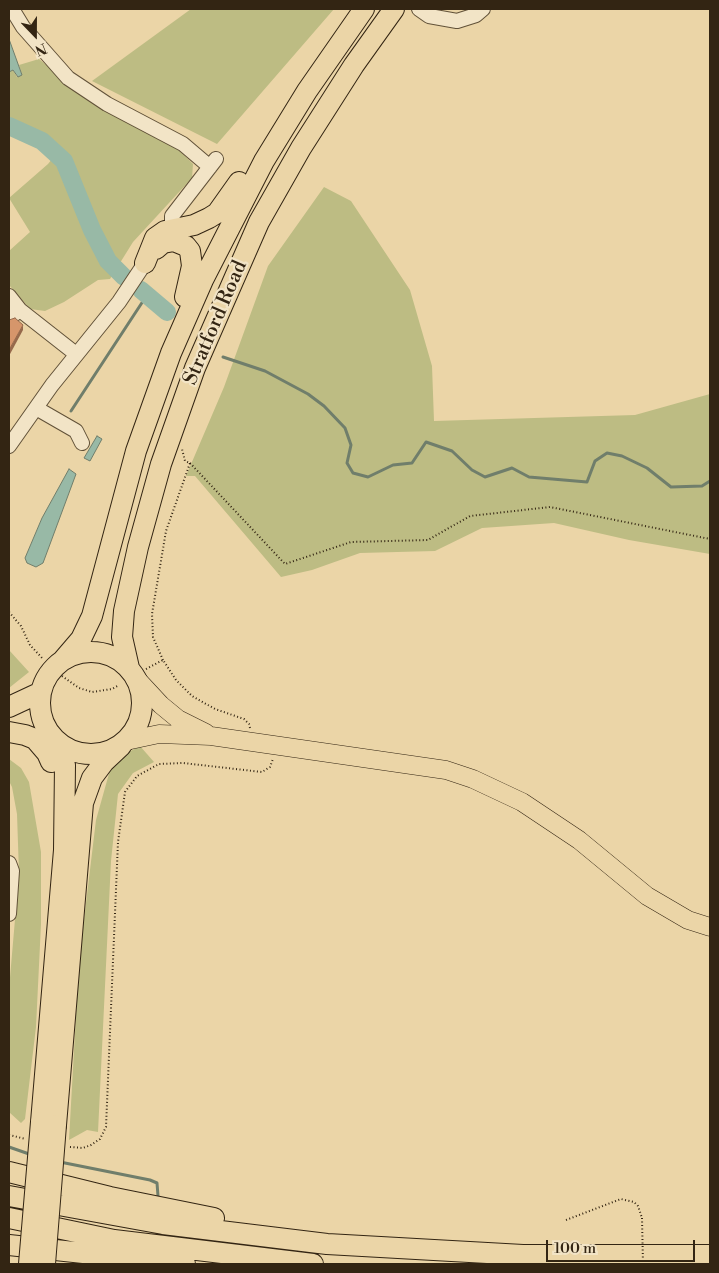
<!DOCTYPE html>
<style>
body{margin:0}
#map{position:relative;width:719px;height:1273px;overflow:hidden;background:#ebd5a7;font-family:"Libre Bodoni",serif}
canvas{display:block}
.frame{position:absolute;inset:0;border:10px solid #332513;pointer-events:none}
.north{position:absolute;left:10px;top:10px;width:50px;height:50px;-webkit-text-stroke:4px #f2e4c6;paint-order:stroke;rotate:158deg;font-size:14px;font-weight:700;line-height:20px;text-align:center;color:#332513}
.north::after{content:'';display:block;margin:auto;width:18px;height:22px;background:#332513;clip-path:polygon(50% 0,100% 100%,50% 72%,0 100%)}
.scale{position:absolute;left:546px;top:1240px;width:149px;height:22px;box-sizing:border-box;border:2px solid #332513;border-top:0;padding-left:6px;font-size:15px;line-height:18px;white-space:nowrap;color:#332513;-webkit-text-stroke:4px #f2e4c6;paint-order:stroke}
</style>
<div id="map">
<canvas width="719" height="1273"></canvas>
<div class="frame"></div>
<div class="north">N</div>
<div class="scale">100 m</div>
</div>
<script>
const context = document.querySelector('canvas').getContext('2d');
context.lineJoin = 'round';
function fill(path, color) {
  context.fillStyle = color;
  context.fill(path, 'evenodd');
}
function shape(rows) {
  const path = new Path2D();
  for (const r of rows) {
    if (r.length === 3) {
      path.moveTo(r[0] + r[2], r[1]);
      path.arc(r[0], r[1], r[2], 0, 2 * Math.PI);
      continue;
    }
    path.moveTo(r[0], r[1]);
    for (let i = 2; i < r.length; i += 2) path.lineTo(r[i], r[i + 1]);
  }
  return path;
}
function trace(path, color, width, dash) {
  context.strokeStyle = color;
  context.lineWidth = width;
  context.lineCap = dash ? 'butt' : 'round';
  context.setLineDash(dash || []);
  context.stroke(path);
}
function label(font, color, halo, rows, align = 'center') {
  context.font = font + ' "Libre Bodoni",serif';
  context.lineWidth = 4.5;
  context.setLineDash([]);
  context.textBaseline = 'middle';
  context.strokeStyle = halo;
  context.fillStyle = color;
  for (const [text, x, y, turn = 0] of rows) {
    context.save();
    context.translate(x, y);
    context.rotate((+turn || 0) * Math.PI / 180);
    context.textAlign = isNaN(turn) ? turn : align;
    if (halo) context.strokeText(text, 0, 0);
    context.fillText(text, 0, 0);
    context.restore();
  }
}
const green = shape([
 [191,9,334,9,217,144,92,81],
 [39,59,79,92,176,147,193,164,192,178,133,242,110,279,98,280,64,302,45,311,30,309,9,285,9,251,30,232,9,198,48,164,56,154,42,141,9,126,9,72,13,70,17,77,22,75,19,65],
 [324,187,351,201,410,290,432,366,434,421,635,415,710,394,710,554,629,540,554,523,482,528,435,551,360,553,312,570,281,577,195,476,186,476,224,387,268,266],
 [9,650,29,672,9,688],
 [140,746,154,762,133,773,118,794,111,861,98,1132,87,1130,69,1140,79,961,96,820,110,770,119,757],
 [9,759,21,768,29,782,41,852,41,924,36,1027,25,1119,21,1123,9,1112,9,989,19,873,17,814,12,787,9,781]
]);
const water = shape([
 [9,39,22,75,18,77,13,70,9,72,9,39],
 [97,436,102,439,90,461,84,458,97,436],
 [69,469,76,474,43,563,36,567,27,563,25,558,42,518,69,469]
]);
const stream = shape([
 [223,357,265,371,308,394,324,406,345,428,351,445,347,463,353,473,368,477,393,465,412,463,426,442,452,451,472,470,485,477,512,468,529,477,587,482,595,461,607,453,622,456,647,468,671,487,702,486,710,481],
 [71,411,147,295],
 [9,1147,32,1155],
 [60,1162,150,1180,157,1183,158,1196]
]);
const river = shape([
 [9,126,42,141,64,161,92,230,108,261,124,277],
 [141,290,167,312]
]);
const path = shape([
 [190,463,285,564,351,542,428,540,470,516,550,507,710,539],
 [9,612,21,626,30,645,43,659],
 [163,660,153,637,152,614,166,531,190,463,185,461,182,449],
 [146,669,163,660,176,680,192,696,215,709,244,719,249,724,250,728],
 [62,676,79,688,92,692,112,689,119,685],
 [9,1135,26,1139],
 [70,1147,83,1148,91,1145,100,1139,106,1127,118,842,125,792,137,776,159,764,183,763,262,772,270,767,273,759],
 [566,1220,621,1199,634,1202,638,1206,642,1218]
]);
const minor = shape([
 [12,9,23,27,68,78,107,104,183,144,210,167],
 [419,9,429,16,457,21,476,15,483,9],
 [172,229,172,216,216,159],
 [9,296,20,310,76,354],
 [9,318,20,310],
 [36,408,76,431,82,443],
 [9,446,52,385,119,302,145,263],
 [9,863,12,871,9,914]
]);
const major = shape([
 [135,677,161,705,178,719,206,733],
 [126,741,159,734,211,736,446,770,473,779,522,802,579,840,647,896,688,920,710,927]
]);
const highway = shape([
 [156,249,163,243,174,241,186,246,190,251,192,266,185,297],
 [145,263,155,238,165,231,194,225,209,218,217,213,239,182],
 [91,703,51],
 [63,660,81,639,92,616,136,451,171,353,203,280,264,161,307,91,364,9],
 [129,668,122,637,124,611,138,547,161,464,195,368,259,222,301,148,354,65,394,9],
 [9,707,39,693],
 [9,732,25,735,35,739,47,753,51,762],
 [41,1122,64,850,65,765,55,741],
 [56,1125,83,803,92,778,104,762,121,746],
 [9,1172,110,1197,214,1218],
 [9,1196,163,1224,327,1244,523,1255,710,1255],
 [9,1218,114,1240,313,1264],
 [9,1245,185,1264]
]);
const pathBridge = shape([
 [642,1218,643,1264]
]);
const highwayBridge = shape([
 [29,1264,41,1122],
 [45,1264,56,1125]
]);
const shadedWall = shape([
 [23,325,23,330,9,356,9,350]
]);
const building = shape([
 [15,318,23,325,9,350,9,320,15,318]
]);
const streetNames = [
 ["Stratford Road",216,323,-67]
];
fill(green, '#bdbc83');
fill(water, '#98b9a6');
trace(water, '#707e6b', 1);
trace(stream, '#707e6b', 3);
trace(river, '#98b9a6', 18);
trace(minor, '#615138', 16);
trace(major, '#332513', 19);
trace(highway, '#332513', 22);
trace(path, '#332513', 2, [1, 2.5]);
trace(minor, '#f2e4c6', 14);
trace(major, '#ebd5a7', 18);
trace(highway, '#ebd5a7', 20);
trace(highwayBridge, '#332513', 22, []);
trace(pathBridge, '#332513', 2, [1, 2.5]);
trace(highwayBridge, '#ebd5a7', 20);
fill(shadedWall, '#96694b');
fill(building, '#d6966b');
trace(building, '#96694b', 1);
label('20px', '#332513', '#f2e4c6', streetNames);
</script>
